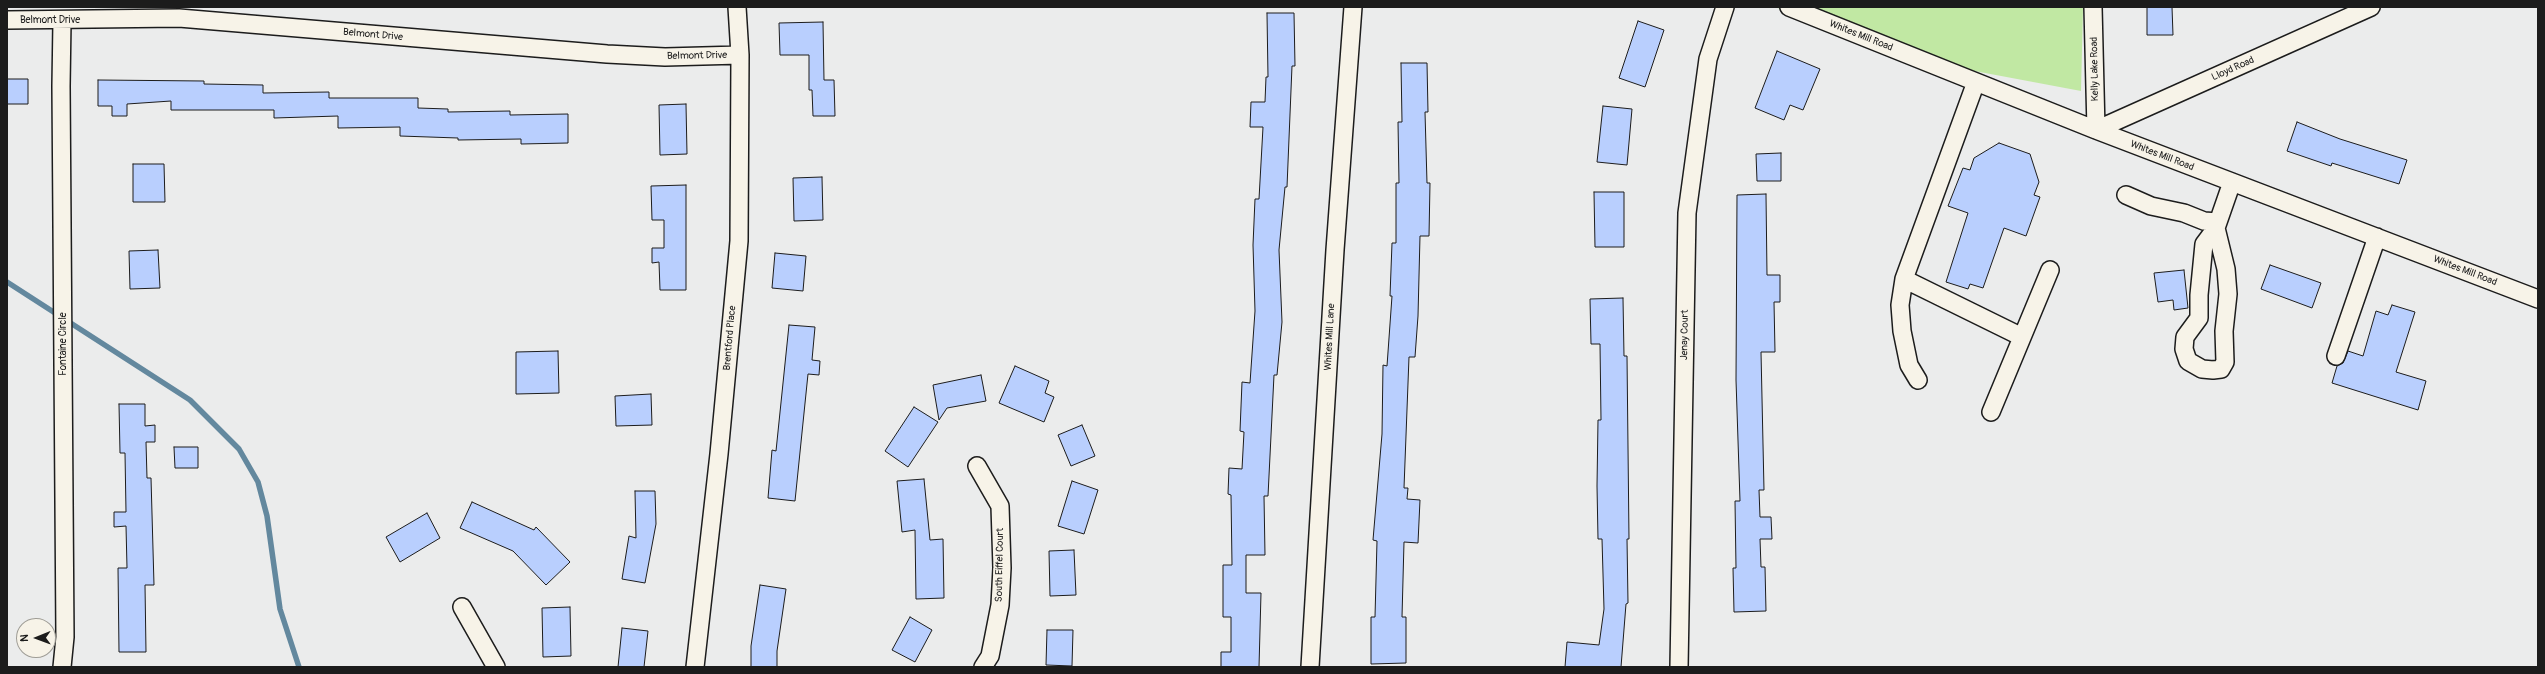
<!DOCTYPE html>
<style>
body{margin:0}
#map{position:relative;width:2545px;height:674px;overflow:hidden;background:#ebecec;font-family:Pangolin,sans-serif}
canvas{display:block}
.frame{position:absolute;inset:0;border:8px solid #1c1c1c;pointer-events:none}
.north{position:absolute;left:16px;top:618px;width:40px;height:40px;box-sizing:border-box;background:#f7f3e8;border:1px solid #9f9d96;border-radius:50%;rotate:269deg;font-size:11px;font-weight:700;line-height:16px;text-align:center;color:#1c1c1c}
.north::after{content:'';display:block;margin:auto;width:14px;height:18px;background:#1c1c1c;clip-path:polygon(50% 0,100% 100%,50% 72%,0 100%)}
</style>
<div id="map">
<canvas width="2545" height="674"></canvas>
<div class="frame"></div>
<div class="north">N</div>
</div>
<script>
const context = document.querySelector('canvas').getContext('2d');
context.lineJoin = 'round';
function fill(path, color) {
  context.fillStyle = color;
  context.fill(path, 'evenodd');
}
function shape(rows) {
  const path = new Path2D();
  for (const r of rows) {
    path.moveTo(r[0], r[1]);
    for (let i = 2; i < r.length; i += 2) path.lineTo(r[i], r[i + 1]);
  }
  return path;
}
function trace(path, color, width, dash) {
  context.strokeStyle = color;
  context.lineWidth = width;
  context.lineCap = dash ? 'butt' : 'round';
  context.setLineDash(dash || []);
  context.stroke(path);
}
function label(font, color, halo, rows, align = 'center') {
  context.font = font + ' Pangolin,sans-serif';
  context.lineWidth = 3.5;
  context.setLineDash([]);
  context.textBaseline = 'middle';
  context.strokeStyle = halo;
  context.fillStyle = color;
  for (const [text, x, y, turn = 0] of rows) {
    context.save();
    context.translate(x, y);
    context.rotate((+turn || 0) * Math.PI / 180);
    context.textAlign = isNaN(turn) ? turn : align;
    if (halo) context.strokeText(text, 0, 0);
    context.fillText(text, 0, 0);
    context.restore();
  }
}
const green = shape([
 [1775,7,2083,7,2081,91,1900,57]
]);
const stream = shape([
 [7,282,190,400,239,449,258,482,267,516,280,609,299,667]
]);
const building = shape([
 [2147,7,2172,7,2173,35,2147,35,2147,7],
 [1267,13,1294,13,1295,66,1292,66,1287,187,1285,187,1279,250,1282,322,1277,375,1274,375,1268,496,1264,496,1265,555,1246,555,1246,593,1261,593,1259,667,1221,667,1221,652,1231,652,1231,617,1223,617,1223,565,1232,565,1231,495,1228,494,1229,468,1242,469,1244,432,1240,431,1242,382,1250,383,1255,311,1253,245,1255,199,1259,199,1263,127,1250,127,1251,102,1265,102,1266,77,1268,77,1267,13],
 [1638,21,1664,30,1645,87,1619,78,1638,21],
 [823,22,824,80,834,80,835,116,813,116,812,90,809,90,809,55,780,55,779,23,823,22],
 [1777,51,1820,69,1803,110,1790,105,1784,120,1755,108,1777,51],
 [1401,63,1427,63,1428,112,1425,112,1427,183,1430,183,1429,236,1420,236,1418,316,1415,357,1409,357,1404,488,1408,488,1407,499,1420,500,1418,543,1404,542,1402,617,1406,617,1406,663,1371,664,1371,617,1375,617,1377,541,1373,540,1382,434,1383,365,1387,366,1392,296,1390,296,1392,243,1396,243,1396,183,1399,183,1398,122,1402,122,1401,63],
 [7,79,28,79,28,104,7,104,7,79],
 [98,80,204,81,204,84,263,85,263,93,329,92,329,98,418,98,418,108,448,109,448,112,510,111,510,115,568,114,568,143,521,144,521,139,458,140,458,138,400,136,400,127,338,128,338,116,274,118,274,110,171,110,171,101,127,104,127,116,112,116,112,106,98,106,98,80],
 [686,104,687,154,660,155,659,105,686,104],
 [1603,106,1632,109,1627,165,1597,162,1603,106],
 [2297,122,2340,139,2407,160,2399,184,2332,163,2331,166,2287,151,2297,122],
 [1999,143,2030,154,2039,182,2034,195,2040,197,2026,236,2004,228,1983,288,1970,284,1968,289,1946,282,1968,213,1948,206,1963,168,1970,170,1974,158,1999,143],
 [1781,153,1781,181,1757,181,1756,154,1781,153],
 [133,164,164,164,165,202,133,202,133,164],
 [822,177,823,220,794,221,793,178,822,177],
 [686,185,686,290,660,290,659,262,652,263,652,248,664,248,664,220,652,220,651,186,686,185],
 [1594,192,1624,192,1624,247,1595,247,1594,192],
 [1766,194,1767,275,1780,275,1780,302,1774,302,1775,352,1761,352,1764,490,1759,490,1760,517,1771,517,1772,539,1760,539,1761,567,1765,567,1766,611,1734,612,1733,568,1736,568,1735,501,1740,501,1736,380,1737,195,1766,194],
 [158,250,160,288,130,289,129,251,158,250],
 [775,253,806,256,803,291,772,288,775,253],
 [2270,265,2321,283,2312,308,2261,289,2270,265],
 [2184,270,2188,308,2174,310,2173,300,2158,302,2154,273,2184,270],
 [1623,298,1624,356,1627,356,1629,539,1627,539,1628,603,1626,604,1621,667,1565,667,1567,642,1599,645,1604,609,1602,539,1598,539,1597,486,1598,420,1601,420,1600,344,1591,344,1590,299,1623,298],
 [2392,305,2415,312,2396,372,2426,381,2418,410,2332,383,2337,366,2343,363,2348,351,2363,356,2376,311,2388,315,2392,305],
 [789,325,815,327,812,360,820,361,819,375,808,374,795,501,768,498,772,450,776,451,789,325],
 [558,351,559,393,516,394,516,352,558,351],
 [1015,366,1049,381,1045,393,1054,397,1044,422,999,403,1015,366],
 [981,375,986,401,947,408,939,420,933,385,981,375],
 [651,394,652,425,616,426,615,396,651,394],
 [119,404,145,404,145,426,155,425,155,442,146,442,147,478,151,478,154,585,145,585,146,652,119,652,118,568,127,568,126,526,114,527,114,512,126,512,125,453,120,453,119,404],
 [914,407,938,422,908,467,885,451,914,407],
 [1082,425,1095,456,1071,466,1058,435,1082,425],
 [174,447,198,447,198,468,175,468,174,447],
 [924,479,930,540,943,539,944,598,916,599,915,530,902,532,897,481,924,479],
 [1072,481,1098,490,1084,534,1058,526,1072,481],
 [635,491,655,491,656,524,645,583,622,579,629,536,636,538,635,491],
 [472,502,534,530,536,527,570,562,546,585,513,551,460,528,472,502],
 [427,513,440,538,400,562,386,537,427,513],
 [1074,550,1076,595,1050,596,1049,551,1074,550],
 [760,585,786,589,777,651,777,667,751,667,751,646,760,585],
 [570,607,571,656,543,657,542,608,570,607],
 [910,617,932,630,915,662,892,650,910,617],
 [622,628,648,631,644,667,618,667,622,628],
 [1047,630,1073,630,1072,666,1046,665,1047,630]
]);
const minor = shape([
 [1789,7,2096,130,2538,299],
 [2093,7,2096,130],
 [7,20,179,18,607,54,665,57,740,55],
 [2096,130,2371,7],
 [2126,195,2151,206,2184,213,2204,221,2218,222],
 [2216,228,2204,244,2199,295,2199,318,2185,337,2184,349,2188,361,2202,369,2213,370,2221,369,2225,362,2224,331,2228,294,2226,269,2216,228,2232,182],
 [1904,279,2022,337],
 [2336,356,2377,237],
 [1918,380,1909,365,1902,331,1900,305,1904,279,1976,82],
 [1991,412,2050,270],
 [977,466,1000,506,1002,568,1000,605,990,656,983,667],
 [462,607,496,667],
 [62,667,65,637,61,86,62,21],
 [695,667,719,454,739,241,740,55,737,7],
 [1310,667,1335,250,1353,7],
 [1679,667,1687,213,1708,59,1725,7]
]);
const streetNames = [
 ["Belmont Drive",50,20],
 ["Belmont Drive",373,35,5],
 ["Whites Mill Road",1861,36,22],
 ["Belmont Drive",697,56,-1],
 ["Kelly Lake Road",2095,69,-91],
 ["Lloyd Road",2233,69,-24],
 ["Whites Mill Road",2162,156,21],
 ["Whites Mill Road",2465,271,21],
 ["Jenay Court",1685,335,-89],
 ["Whites Mill Lane",1330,337,-87],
 ["Brentford Place",730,338,-85],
 ["Fontaine Circle",63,344,-90],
 ["South Eiffel Court",1000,565,-89]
];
fill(green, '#c1e8a3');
trace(stream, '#63889e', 5.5);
fill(building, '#b9cffe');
trace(building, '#1c1c1c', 1);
trace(minor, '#1c1c1c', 20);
trace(minor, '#f7f3e8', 17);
label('10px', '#1c1c1c', '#f7f3e8', streetNames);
</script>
